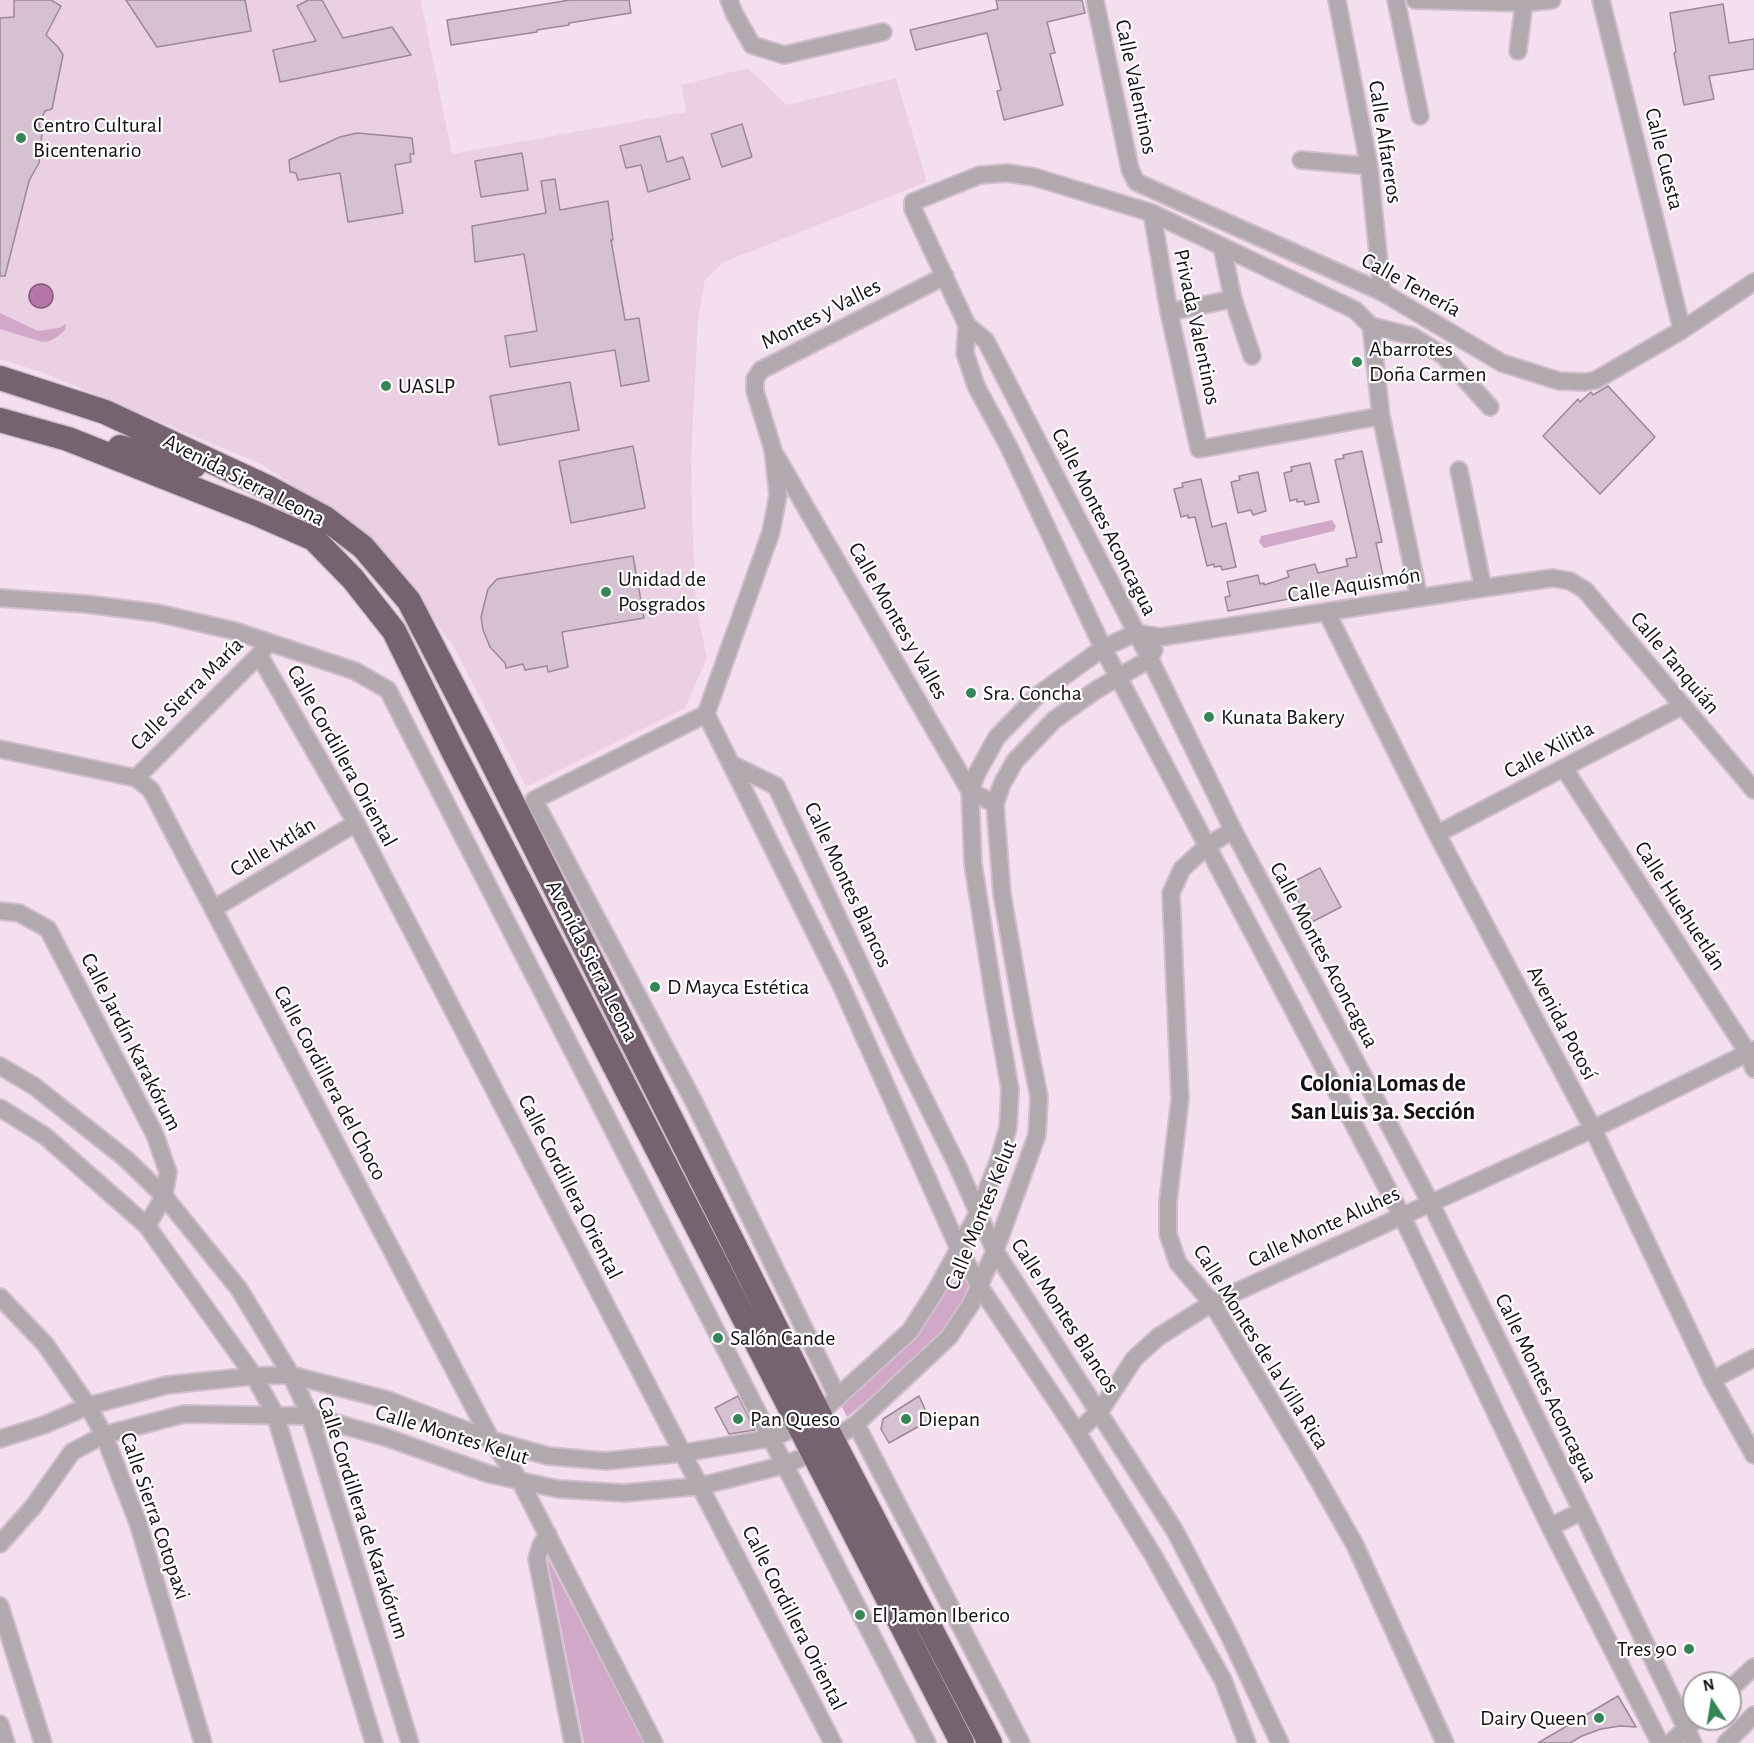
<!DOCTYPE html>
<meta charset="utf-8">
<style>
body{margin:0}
#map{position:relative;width:1754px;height:1743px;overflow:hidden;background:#f4dfef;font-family:"Alegreya Sans",sans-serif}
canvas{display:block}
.north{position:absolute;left:1682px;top:1671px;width:60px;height:60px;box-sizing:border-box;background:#fff;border:2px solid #a29fa1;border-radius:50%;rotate:348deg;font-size:16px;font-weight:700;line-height:24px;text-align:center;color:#160f15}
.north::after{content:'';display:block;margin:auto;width:21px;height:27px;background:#368556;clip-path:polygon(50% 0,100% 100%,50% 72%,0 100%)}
</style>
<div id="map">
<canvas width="1754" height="1743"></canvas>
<div class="north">N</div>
</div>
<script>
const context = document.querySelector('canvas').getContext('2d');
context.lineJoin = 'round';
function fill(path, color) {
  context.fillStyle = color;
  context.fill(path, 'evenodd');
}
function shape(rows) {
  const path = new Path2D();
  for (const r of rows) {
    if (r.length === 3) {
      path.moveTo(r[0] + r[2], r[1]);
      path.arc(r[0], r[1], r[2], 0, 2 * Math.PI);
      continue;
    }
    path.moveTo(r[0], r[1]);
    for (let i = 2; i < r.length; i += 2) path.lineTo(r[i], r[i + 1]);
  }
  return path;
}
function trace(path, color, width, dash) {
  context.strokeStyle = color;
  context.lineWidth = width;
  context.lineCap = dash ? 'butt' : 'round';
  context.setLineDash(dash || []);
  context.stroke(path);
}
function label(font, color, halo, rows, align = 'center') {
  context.font = font + ' "Alegreya Sans",sans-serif';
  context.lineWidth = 4.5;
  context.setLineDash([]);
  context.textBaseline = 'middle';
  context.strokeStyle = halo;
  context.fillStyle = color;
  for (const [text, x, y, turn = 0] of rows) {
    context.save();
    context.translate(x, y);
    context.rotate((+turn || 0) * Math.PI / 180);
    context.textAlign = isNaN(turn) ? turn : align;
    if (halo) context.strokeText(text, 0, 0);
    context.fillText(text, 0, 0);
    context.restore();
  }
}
const built = shape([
 [0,0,421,0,452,154,686,112,681,85,748,68,787,105,896,78,927,182,724,262,705,280,698,321,691,456,692,517,696,606,707,658,685,708,526,787,454,647,373,538,261,464,44,373,0,359]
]);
const green = shape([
 [0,313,38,331,59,328,66,324,65,330,58,336,50,341,42,342,0,329],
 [1332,520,1336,526,1334,531,1264,548,1259,542,1261,536],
 [962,1276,968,1276,972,1293,952,1320,909,1365,847,1417,839,1401,918,1332,952,1284],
 [547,1557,644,1743,584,1743]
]);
const water = shape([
 [41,296,12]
]);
const building = shape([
 [14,0,51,0,61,6,46,35,58,47,63,55,52,109,45,111,39,124,42,133,39,163,29,181,5,276,0,276,0,18,14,17,14,0],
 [126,0,245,0,251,31,157,47,126,0],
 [308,0,322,0,343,38,392,27,411,55,280,82,273,50,316,41,297,6,308,0],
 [570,0,629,0,631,13,569,23,569,25,537,30,537,32,451,45,447,20,570,0],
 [996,0,1082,0,1085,13,1047,22,1055,53,1050,54,1063,105,1004,120,997,91,1001,90,987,33,916,50,910,30,998,9,996,0],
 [1723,4,1729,43,1754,39,1754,69,1709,76,1714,99,1684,105,1674,53,1676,52,1670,13,1723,4],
 [742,124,752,157,722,167,711,134,742,124],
 [357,133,412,138,414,154,410,154,411,162,395,165,403,213,348,222,340,173,298,180,296,173,290,172,289,160,340,137,357,133],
 [660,136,667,162,683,157,690,179,648,192,641,165,626,168,620,146,660,136],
 [522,153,528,190,481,197,475,161,522,153],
 [555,179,560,210,608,201,613,240,611,240,625,320,639,318,649,381,621,386,615,350,510,367,505,336,537,331,524,254,475,262,472,226,546,213,541,181,555,179],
 [570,382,579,430,499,445,490,396,570,382],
 [1608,386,1655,437,1600,494,1543,436,1578,399,1580,402,1591,392,1593,395,1608,386],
 [633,446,645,508,571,523,559,461,633,446],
 [1362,451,1382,542,1376,543,1384,580,1228,611,1225,597,1230,596,1227,582,1258,575,1260,584,1264,583,1264,585,1289,577,1287,571,1315,564,1318,573,1348,566,1346,559,1357,557,1335,460,1344,458,1343,455,1362,451],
 [1310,463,1319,502,1305,505,1304,501,1297,502,1297,499,1290,501,1284,473,1292,471,1291,467,1310,463],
 [1258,472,1266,511,1253,515,1251,510,1238,513,1231,482,1240,480,1239,476,1258,472],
 [1201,479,1212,527,1226,523,1236,567,1222,570,1221,566,1214,567,1214,564,1207,566,1195,517,1188,518,1188,515,1181,517,1174,489,1183,487,1182,483,1201,479],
 [633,556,644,618,562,632,568,667,548,672,547,666,525,670,523,664,506,668,505,663,490,647,483,630,481,617,488,589,497,579,633,556],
 [1320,868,1341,907,1310,923,1289,884,1320,868],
 [738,1396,755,1430,729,1434,715,1408,738,1396],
 [919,1396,930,1420,889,1443,881,1429,883,1419,919,1396],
 [1618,1696,1636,1727,1620,1726,1601,1729,1582,1736,1570,1743,1538,1743,1618,1696]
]);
const minor = shape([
 [729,0,734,13,752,45,784,55,883,32],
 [1095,0,1130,169,1136,182,1382,292,1502,363,1559,381,1585,382,1596,380,1682,330,1754,282],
 [1337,0,1369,166,1382,292],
 [1396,0,1420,116],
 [1415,0,1524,3,1552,0],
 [1601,0,1682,330],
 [1518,51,1524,3],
 [1301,160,1369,166],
 [1152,213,1169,312,1199,449,1381,416],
 [1222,247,1233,299,1252,356],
 [1169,312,1233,299],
 [967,325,965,353,976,386,1009,447,1103,648,1402,1216,1550,1527,1660,1743],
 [1371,326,1355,310,1152,213,1034,177,1007,173,980,175,913,202,913,209,967,325,986,341,1150,659,1233,830,1430,1202,1582,1511,1693,1743],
 [1371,326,1381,416,1419,598],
 [1371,326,1412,336,1444,356,1490,407],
 [776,456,970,791,995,804],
 [1459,470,1483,588],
 [0,598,86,604,157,613,235,631,355,671,388,690,927,1743],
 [1327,613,1437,834,1593,1129,1712,1380,1754,1455],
 [259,655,356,823,833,1743],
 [706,714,841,985,959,1249,980,1287,1077,1432,1153,1555,1223,1680,1247,1743],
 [0,749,136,778,151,790,491,1440,520,1481,654,1743],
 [731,764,776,786,906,1062,957,1165,995,1251,1175,1531,1229,1635,1280,1743],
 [1564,768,1748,1053,1754,1069],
 [136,778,259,655,266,646],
 [1233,830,1207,846,1182,869,1171,893,1180,1099,1168,1202,1168,1234,1178,1263,1212,1303,1312,1469,1355,1545,1445,1743],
 [1437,834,1682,706],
 [213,909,356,823],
 [0,911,19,913,48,929,155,1135,168,1172,164,1196,147,1226],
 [0,1066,34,1086,126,1159,164,1196,239,1289,291,1375,310,1416,410,1743],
 [0,1108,45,1136,147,1226,254,1376,275,1414,374,1743],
 [0,1297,45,1344,88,1406,104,1435,138,1523,203,1743],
 [1712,1380,1754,1358],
 [838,1398,694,1102,534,800,706,714,771,532,778,495,773,450,755,391,755,379,761,370,945,276],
 [856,1424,1021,1743],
 [1077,1432,1100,1411,1134,1359,1158,1337,1212,1303,1593,1129,1754,1050],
 [0,1439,44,1425,88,1406,167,1385,254,1376,291,1375,388,1400,491,1440,548,1456,606,1461,683,1453,771,1438,801,1426,819,1414,910,1331,937,1289,978,1213,998,1162,1008,1128,1010,1089,994,998,973,864,970,791,977,773,997,737,1038,695,1103,648,1136,633,1161,637,1483,588,1553,578,1570,581,1585,590,1754,790],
 [1550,1527,1582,1511],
 [548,1534,541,1545,537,1559,573,1743],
 [0,1544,33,1507,72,1452,104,1435,184,1414,310,1416,385,1437,489,1474,558,1489,624,1493,701,1486,784,1465,814,1453,856,1424,949,1337,971,1304,995,1251,1037,1135,1039,1097,1023,1016,1002,894,995,804,1002,784,1015,761,1054,720,1096,690,1150,659,1154,650],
 [0,1606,43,1743],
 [1730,1689,1754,1667],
 [0,1724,6,1743],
 [1670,1743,1697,1719],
 [1726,1743,1754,1715]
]);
const highway = shape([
 [0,378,105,412,271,489,325,518,363,547,409,601,482,742,819,1414,990,1743],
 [0,420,68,439,255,513,314,539,353,579,394,631,454,753,962,1743],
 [120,447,194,466]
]);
const markers = [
 [21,138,6,"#368556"],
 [1357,362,6,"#368556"],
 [386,386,6,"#368556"],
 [606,592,6,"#368556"],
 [971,693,6,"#368556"],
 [1209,717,6,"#368556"],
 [655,987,6,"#368556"],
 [718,1338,6,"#368556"],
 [738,1419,6,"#368556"],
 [906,1419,6,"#368556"],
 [860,1615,6,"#368556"],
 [1689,1649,6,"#368556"],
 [1599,1718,6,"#368556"]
];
const streetNames = [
 ["Calle Valentinos",1136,87,78],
 ["Calle Alfareros",1385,142,81],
 ["Calle Cuesta",1664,159,76],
 ["Calle Tenería",1411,285,29],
 ["Montes y Valles",821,314,-27],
 ["Privada Valentinos",1197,327,78],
 ["Avenida Sierra Leona",244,480,27],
 ["Calle Montes Aconcagua",1104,522,63],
 ["Calle Aquismón",1354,585,-9],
 ["Calle Montes y Valles",898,621,60],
 ["Calle Tanquián",1675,663,50],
 ["Calle Sierra María",187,694,-45],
 ["Calle Xilitla",1549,750,-28],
 ["Calle Cordillera Oriental",342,756,61],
 ["Calle Ixtlán",273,847,-31],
 ["Calle Montes Blancos",848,885,65],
 ["Calle Huehuetlán",1680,906,57],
 ["Calle Montes Aconcagua",1324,955,62],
 ["Avenida Sierra Leona",592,961,63],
 ["Avenida Potosí",1562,1023,62],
 ["Calle Jardín Karakórum",131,1042,63],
 ["Calle Cordillera del Choco",330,1083,62],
 ["Calle Cordillera Oriental",570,1187,63],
 ["Calle Montes Kelut",981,1215,-68],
 ["Calle Monte Aluhes",1324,1227,-25],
 ["Calle Montes Blancos",1065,1316,57],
 ["Calle Montes de la Villa Rica",1261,1347,58],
 ["Calle Montes Aconcagua",1546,1388,64],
 ["Calle Montes Kelut",452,1435,17],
 ["Calle Sierra Cotopaxi",155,1516,71],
 ["Calle Cordillera de Karakórum",363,1518,72],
 ["Calle Cordillera Oriental",794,1618,63]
];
const poiNames = [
 ["Centro Cultural",33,125],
 ["Bicentenario",33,150],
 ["Abarrotes",1369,349],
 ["Doña Carmen",1369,374],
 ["UASLP",398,386],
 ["Unidad de",618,579],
 ["Posgrados",618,604],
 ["Sra. Concha",983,693],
 ["Kunata Bakery",1221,717],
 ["D Mayca Estética",667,987],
 ["Salón Cande",730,1338],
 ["Pan Queso",750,1419],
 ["Diepan",918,1419],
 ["El Jamon Iberico",872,1615],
 ["Tres 90",1677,1649,"right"],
 ["Dairy Queen",1587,1718,"right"]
];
const neighbourhoodNames = [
 ["Colonia Lomas de",1383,1084],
 ["San Luis 3a. Sección",1383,1112]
];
fill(built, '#ebd0e4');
fill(green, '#d1a8c8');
fill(water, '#b376a6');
trace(water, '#84577a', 1.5);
fill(building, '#d5c1d0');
trace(building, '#9c8997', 1.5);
trace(minor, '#d0becc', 20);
trace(highway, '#d0becc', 27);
trace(minor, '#b2a9af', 16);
trace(highway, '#756370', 24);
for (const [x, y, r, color] of markers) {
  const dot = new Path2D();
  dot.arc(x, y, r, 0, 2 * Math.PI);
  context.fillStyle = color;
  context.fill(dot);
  trace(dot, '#fff', 2);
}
label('22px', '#160f15', '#fff', streetNames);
label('22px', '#160f15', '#fff', poiNames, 'left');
label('bold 24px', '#160f15', '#fff', neighbourhoodNames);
</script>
